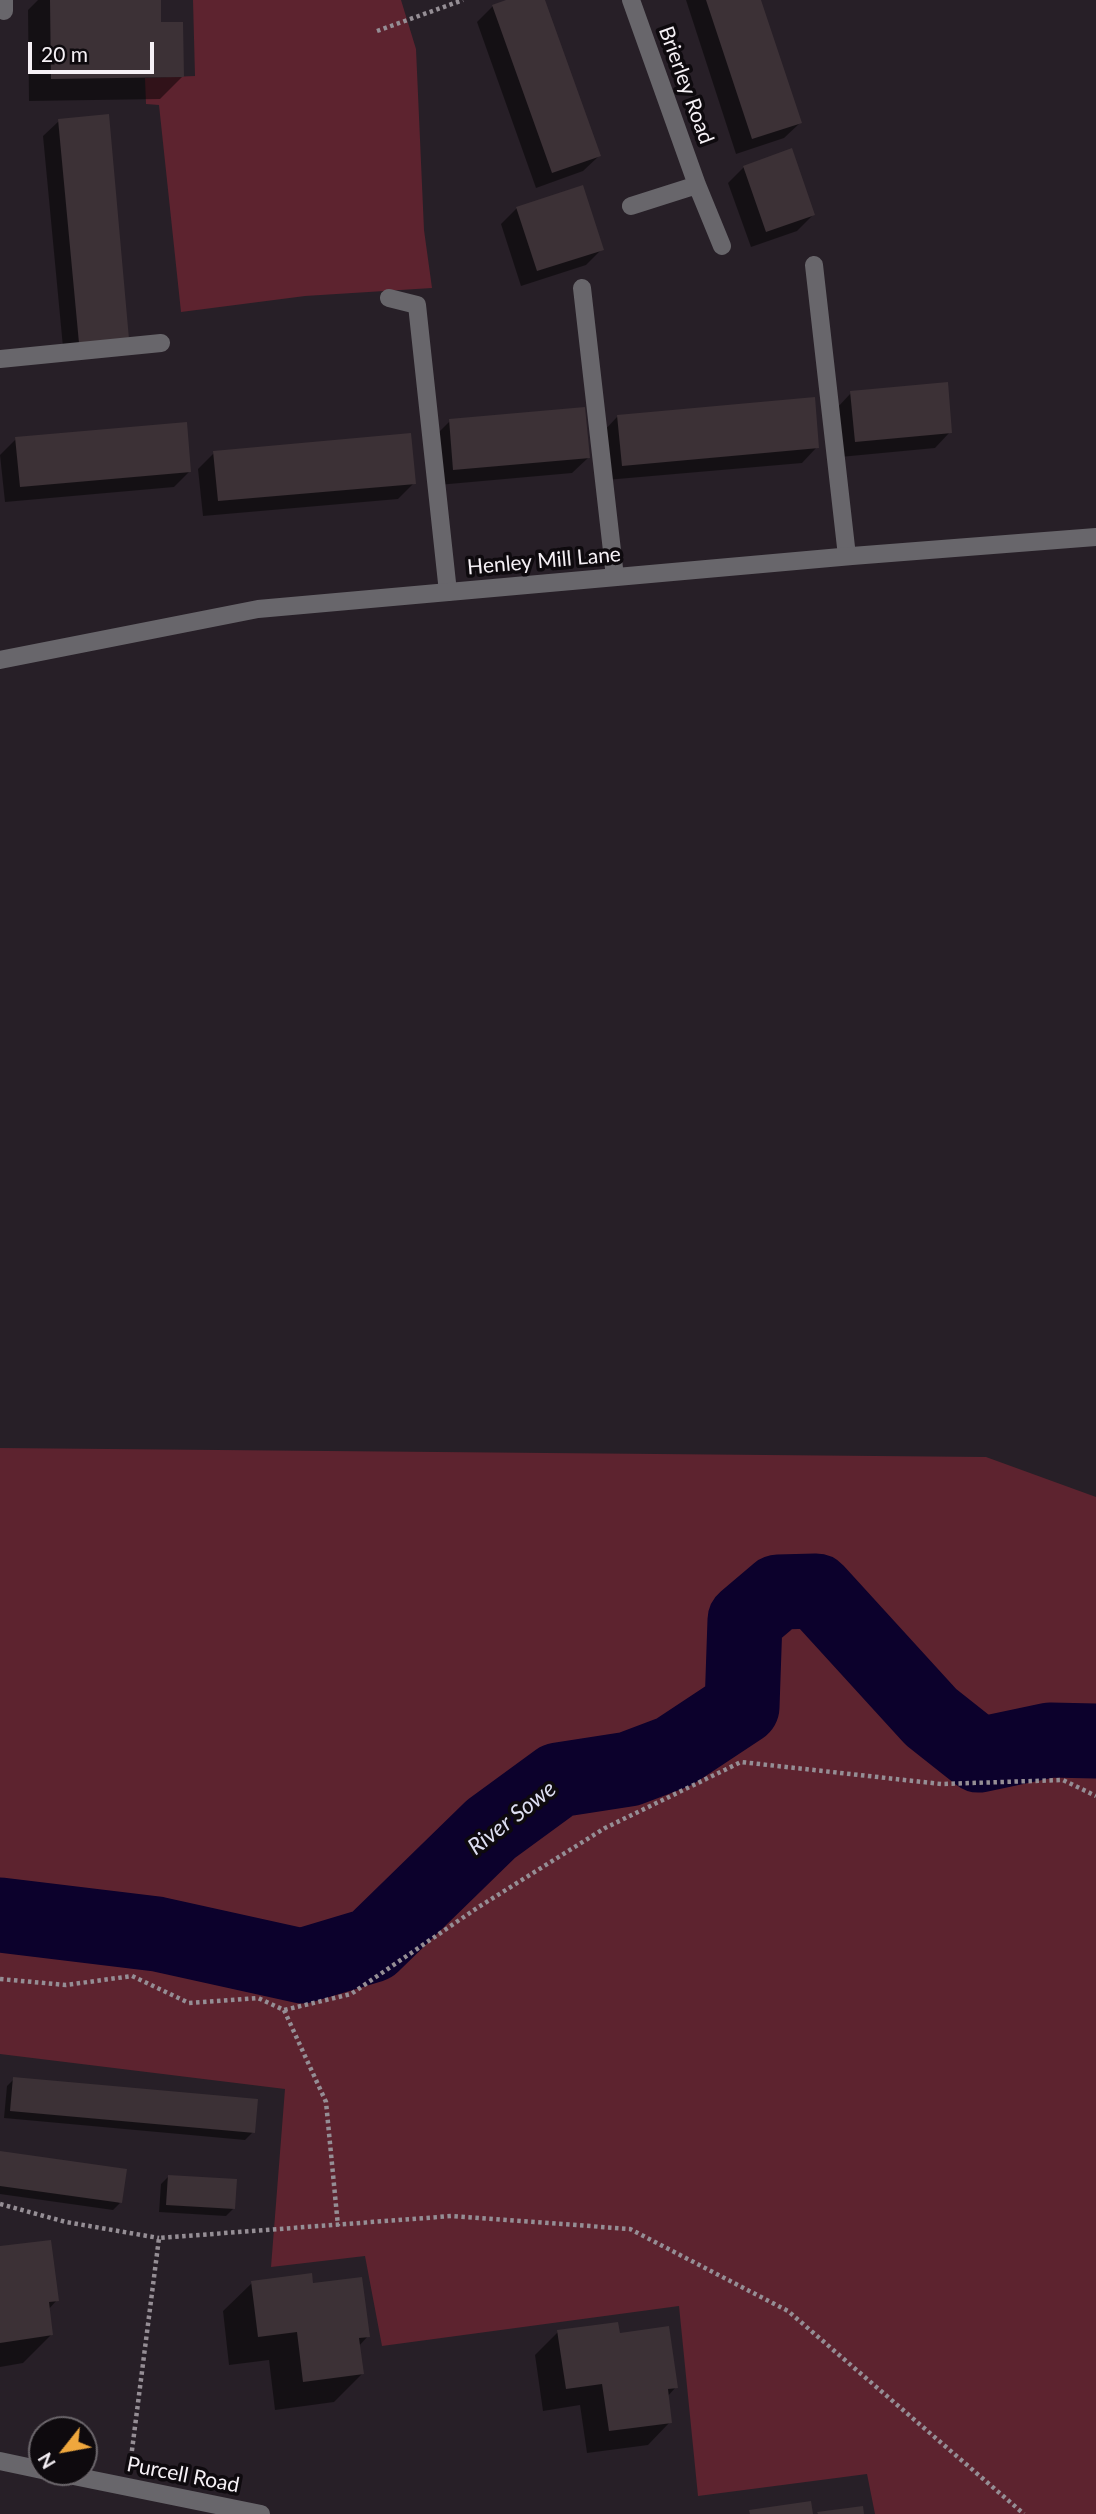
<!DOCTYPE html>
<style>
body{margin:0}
#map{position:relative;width:1096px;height:2514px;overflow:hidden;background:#271f27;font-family:Lato,sans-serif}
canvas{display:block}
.north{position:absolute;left:28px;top:2416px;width:70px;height:70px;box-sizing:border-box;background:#0e0a0e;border:2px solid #6b666b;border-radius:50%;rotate:239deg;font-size:19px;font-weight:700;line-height:28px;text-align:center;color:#f6f1f6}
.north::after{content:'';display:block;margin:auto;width:24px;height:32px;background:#efa73d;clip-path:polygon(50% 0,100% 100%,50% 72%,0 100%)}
.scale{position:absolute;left:28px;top:42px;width:126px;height:32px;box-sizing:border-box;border:4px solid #f6f1f6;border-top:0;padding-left:9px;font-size:21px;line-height:24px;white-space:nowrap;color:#f6f1f6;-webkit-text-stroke:5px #0e0a0e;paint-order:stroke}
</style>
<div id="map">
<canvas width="1096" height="2514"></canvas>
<div class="north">N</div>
<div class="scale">20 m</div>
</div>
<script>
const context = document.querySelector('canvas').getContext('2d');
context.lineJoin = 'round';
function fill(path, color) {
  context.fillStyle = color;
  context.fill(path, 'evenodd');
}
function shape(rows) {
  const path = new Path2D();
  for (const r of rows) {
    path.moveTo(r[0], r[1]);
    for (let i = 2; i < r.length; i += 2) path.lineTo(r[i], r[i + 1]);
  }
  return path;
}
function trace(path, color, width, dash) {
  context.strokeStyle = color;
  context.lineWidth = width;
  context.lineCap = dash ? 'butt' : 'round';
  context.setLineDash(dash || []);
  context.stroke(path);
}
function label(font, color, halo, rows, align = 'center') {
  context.font = font + ' Lato,sans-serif';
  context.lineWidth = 7;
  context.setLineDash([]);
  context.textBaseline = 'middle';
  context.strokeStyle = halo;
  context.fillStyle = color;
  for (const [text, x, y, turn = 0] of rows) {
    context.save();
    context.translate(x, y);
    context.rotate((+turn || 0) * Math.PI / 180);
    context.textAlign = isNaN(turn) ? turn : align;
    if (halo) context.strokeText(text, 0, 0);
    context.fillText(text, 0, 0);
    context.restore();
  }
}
const green = shape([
 [193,0,401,0,416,49,424,230,432,288,305,296,181,312,159,105,146,104,145,78,195,76],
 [0,1448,986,1457,1096,1497,1096,2514,875,2514,867,2474,698,2496,679,2306,382,2346,365,2256,271,2267,285,2089,0,2054]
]);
const shadow = shape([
 [38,0,159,0,160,24,183,76,160,99,29,101,28,10],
 [511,0,543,0,599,156,583,171,536,188,477,22,493,6],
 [686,0,759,0,800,123,784,138,736,154],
 [59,121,127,338,64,358,43,136],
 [744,167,813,215,797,231,751,247,728,183],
 [517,208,602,249,586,265,521,286,501,224],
 [851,393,950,432,935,448,840,457,836,409],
 [617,417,817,447,802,463,606,480,602,433],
 [450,421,588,458,572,473,438,485,434,437],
 [16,439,190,471,174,487,5,502,0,455],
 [214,453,414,483,398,499,203,516,198,469],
 [14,2079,253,2132,245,2140,4,2118,7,2086],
 [0,2153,120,2203,113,2210,0,2194],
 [168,2177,234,2208,226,2216,159,2212,161,2184],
 [0,2248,57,2300,48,2310,51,2335,23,2363,0,2367],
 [252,2283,311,2285,368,2336,359,2346,363,2373,334,2402,275,2410,269,2360,229,2365,223,2311],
 [558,2332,618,2335,676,2387,667,2397,670,2422,648,2445,587,2453,580,2405,543,2411,535,2355]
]);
const river = shape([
 [0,1915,157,1934,302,1966,372,1945,491,1829,558,1780,629,1769,674,1752,742,1707,745,1620,778,1592,816,1591,931,1717,979,1755,1050,1740,1096,1741]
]);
const building = shape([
 [50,0,161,0,161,22,183,22,184,77,51,79],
 [506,0,545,0,601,156,552,173,492,5],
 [706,0,761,0,802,123,752,139],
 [109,114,129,339,79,343,58,119],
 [792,148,815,215,766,232,743,166],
 [583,185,604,250,537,271,516,207],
 [948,382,952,433,855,442,850,391],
 [815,397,819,448,622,466,617,415],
 [585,407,590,458,453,470,449,419],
 [187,422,191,472,20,487,15,437],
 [411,433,416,484,218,501,213,451],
 [13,2077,258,2099,255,2133,10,2111],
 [0,2151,127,2169,122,2203,0,2186],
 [168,2175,237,2179,235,2209,166,2205],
 [51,2240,59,2301,49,2302,53,2335,0,2343,0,2246],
 [312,2273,313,2283,362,2277,370,2337,359,2338,364,2374,303,2382,297,2332,258,2337,251,2281],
 [618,2322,620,2333,669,2326,678,2388,668,2389,672,2423,609,2431,602,2384,566,2389,557,2330],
 [811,2501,813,2514,750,2514,749,2510],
 [863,2506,864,2514,818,2514,817,2512]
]);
const path = shape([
 [377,31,463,0],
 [0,1979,66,1985,132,1976,189,2003,258,1998,284,2010,351,1994,477,1908,605,1828,741,1762,941,1784,1063,1780,1096,1796],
 [284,2010,326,2102,338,2226],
 [0,2204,66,2222,159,2238],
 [131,2458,159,2238,452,2216,630,2229,788,2311,1024,2514]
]);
const lane = shape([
 [4,0,4,11],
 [814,265,847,556],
 [582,288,615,577],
 [389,298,417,305,448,592],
 [0,359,161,343]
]);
const street = shape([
 [631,0,697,185,722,246],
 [631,206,697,185],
 [0,660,258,609,852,556,1096,537],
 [0,2461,42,2470],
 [54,2472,261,2514]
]);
const streetNames = [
 ["Brierley Road",686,85,70],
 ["Henley Mill Lane",544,561,-5],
 ["Purcell Road",183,2475,11]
];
const waterNames = [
 ["River Sowe",512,1818,-38]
];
fill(green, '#5d232f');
fill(shadow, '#0007');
trace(river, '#0c012c', 75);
fill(building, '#3c3136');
trace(path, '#958e95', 4.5, [3.5, 3.5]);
trace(lane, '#68666b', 18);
trace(street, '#68666b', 18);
label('21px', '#f6f1f6', '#0e0a0e', streetNames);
label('italic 23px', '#dddef1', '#0e0a0e', waterNames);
</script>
